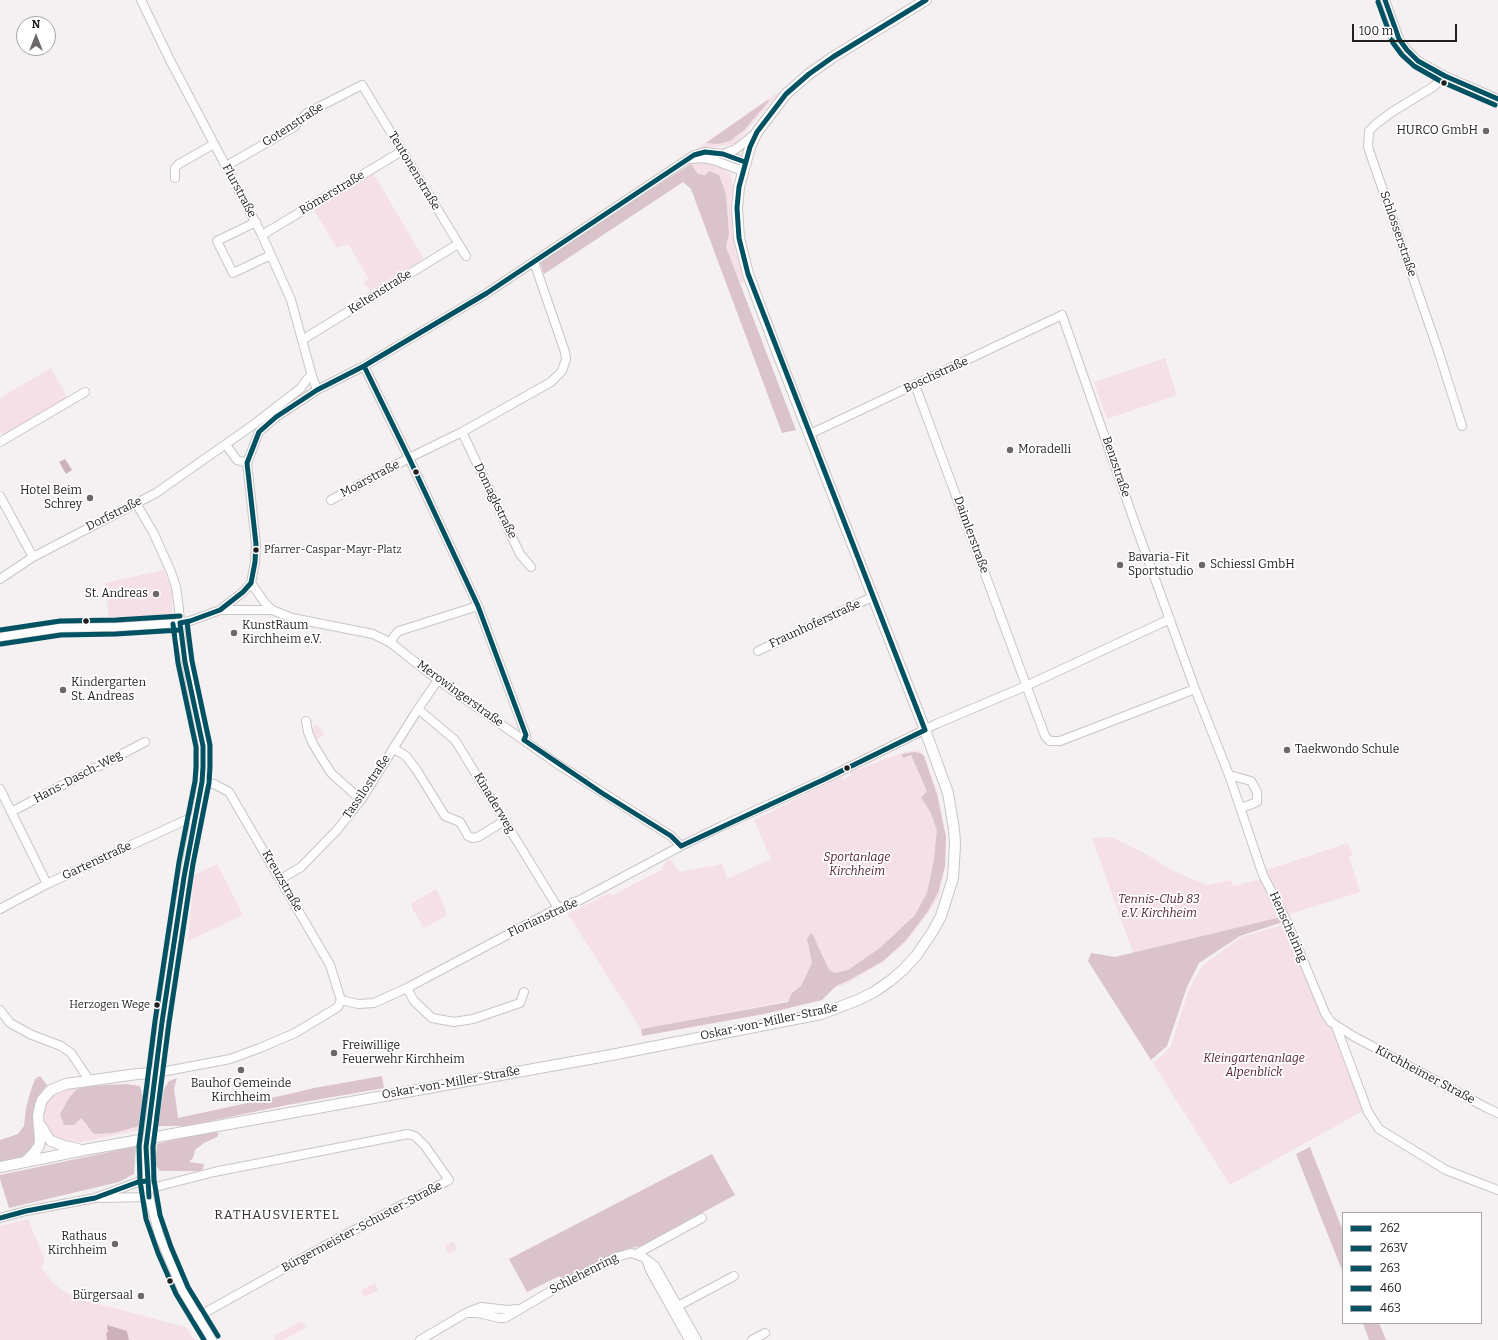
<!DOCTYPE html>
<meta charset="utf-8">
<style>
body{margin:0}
#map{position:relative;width:1498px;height:1340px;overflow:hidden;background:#f5f0f2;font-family:Bitter,serif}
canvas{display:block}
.legend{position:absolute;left:1342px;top:1212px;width:140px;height:112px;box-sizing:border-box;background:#fff;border:1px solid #a7a5a6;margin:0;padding:5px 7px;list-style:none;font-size:12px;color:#221f20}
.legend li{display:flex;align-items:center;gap:8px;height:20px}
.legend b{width:20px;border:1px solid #a7a5a6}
.north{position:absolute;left:16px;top:16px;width:40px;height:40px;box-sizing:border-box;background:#fff;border:1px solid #a7a5a6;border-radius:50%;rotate:0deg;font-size:11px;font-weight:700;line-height:16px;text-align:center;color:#221f20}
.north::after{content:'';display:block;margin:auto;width:14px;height:18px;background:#6c686a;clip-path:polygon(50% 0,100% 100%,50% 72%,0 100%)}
.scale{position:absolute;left:1352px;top:24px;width:105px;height:18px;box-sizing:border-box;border:2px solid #221f20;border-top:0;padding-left:5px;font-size:12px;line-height:14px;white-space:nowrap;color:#221f20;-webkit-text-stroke:3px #fff;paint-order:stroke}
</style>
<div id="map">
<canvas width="1498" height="1340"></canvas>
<ul class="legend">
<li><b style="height:5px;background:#005262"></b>262</li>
<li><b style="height:5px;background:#005262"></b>263V</li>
<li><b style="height:5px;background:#005262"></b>263</li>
<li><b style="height:5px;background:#005262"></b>460</li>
<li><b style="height:5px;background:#005262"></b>463</li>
</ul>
<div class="north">N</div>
<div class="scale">100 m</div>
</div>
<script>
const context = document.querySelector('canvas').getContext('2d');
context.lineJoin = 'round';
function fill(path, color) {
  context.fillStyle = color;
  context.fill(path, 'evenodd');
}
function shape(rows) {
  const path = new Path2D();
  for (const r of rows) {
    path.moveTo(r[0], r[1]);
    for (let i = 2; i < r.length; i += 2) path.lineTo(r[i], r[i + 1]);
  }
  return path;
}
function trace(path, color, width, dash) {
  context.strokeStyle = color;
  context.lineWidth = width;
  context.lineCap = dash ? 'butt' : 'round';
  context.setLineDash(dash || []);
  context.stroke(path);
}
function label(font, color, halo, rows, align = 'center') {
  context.font = font + ' Bitter,serif';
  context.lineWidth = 3.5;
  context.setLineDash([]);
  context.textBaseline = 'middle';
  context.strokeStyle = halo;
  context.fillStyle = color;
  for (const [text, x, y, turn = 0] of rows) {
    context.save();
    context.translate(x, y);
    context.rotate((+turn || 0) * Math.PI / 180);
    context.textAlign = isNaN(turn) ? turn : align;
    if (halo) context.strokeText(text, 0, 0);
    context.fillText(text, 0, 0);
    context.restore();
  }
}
const green = shape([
 [780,92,735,144,695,150,774,95],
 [698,161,721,166,731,175,733,185,731,201,732,229,735,250,745,282,740,284,726,247,729,233,726,194,719,175,698,174,691,164,691,162],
 [373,173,424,259,370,291,364,282,369,279,348,244,337,248,313,208],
 [1165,358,1177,395,1107,419,1094,382],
 [51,368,68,399,3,437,0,432,0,398],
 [164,570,172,592,172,615,109,621,105,583],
 [318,725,324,735,315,741,311,732,314,726],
 [914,750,919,751,924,755,938,794,946,838,945,867,939,896,926,916,905,943,883,962,848,983,822,992,772,1004,641,1029,568,914,607,894,613,895,661,870,666,861,670,859,680,872,722,864,727,879,771,859,754,820,841,777,843,780,852,775,851,772,902,753],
 [1111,837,1144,853,1175,872,1208,885,1231,880,1233,886,1261,879,1264,871,1348,843,1353,855,1349,857,1360,892,1281,917,1133,953,1092,838],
 [217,864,243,915,188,941,194,875],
 [436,889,441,898,447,915,424,928,412,908,412,903],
 [1285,924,1314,999,1327,1024,1333,1026,1364,1108,1361,1112,1230,1185,1153,1063,1170,1048,1189,989,1202,966,1241,937],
 [88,1086,77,1090,81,1118,86,1126,113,1133,140,1126,139,1130,81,1142,67,1142,54,1138,46,1130,44,1118,46,1105,53,1096,71,1088],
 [28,1219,45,1261,41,1267,51,1281,63,1291,79,1299,186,1327,192,1337,196,1340,0,1340,0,1226],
 [453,1241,457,1249,449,1254,445,1246],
 [375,1283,378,1290,364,1297,361,1290],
 [302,1321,306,1328,283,1340,275,1340,273,1336]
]);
const forest = shape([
 [770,100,744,130,730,141,718,144,706,143,766,101],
 [691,164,698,174,705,175,709,171,719,175,726,194,729,233,726,247,796,430,782,433,691,189,683,182,544,274,540,262,562,246],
 [914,752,920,753,924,756,937,795,946,837,945,866,938,892,928,911,906,940,883,961,849,980,836,986,822,1000,764,1014,642,1036,641,1029,788,1002,792,993,801,986,812,963,807,938,812,933,829,970,835,973,848,970,880,948,915,915,927,893,934,859,937,830,930,811,921,798,927,791,911,755,903,758,902,754],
 [1281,917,1283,922,1240,936,1199,963,1187,987,1167,1046,1151,1060,1088,961,1091,953,1115,957],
 [40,1076,47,1085,40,1093,34,1106,38,1143,25,1157,0,1163,0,1140,18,1134,24,1126,26,1108,31,1090,35,1079],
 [382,1076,384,1088,287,1105,186,1126,158,1126,164,1089,169,1081,177,1078,174,1088,178,1118,289,1094,314,1088],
 [126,1084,140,1086,143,1098,140,1126,113,1133,94,1134,81,1118,74,1125,64,1125,60,1114,69,1098,77,1089,88,1086],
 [213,1130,219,1134,217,1137,204,1143,195,1150,193,1158,189,1162,204,1164,203,1169,200,1171,160,1171,155,1164,157,1144],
 [133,1147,136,1147,134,1174,119,1182,9,1208,0,1179,0,1175],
 [1310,1147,1343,1231,1343,1273,1296,1154],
 [712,1154,735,1195,641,1246,626,1249,562,1280,559,1276,527,1292,509,1259],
 [1363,1323,1379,1323,1386,1340,1369,1340]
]);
const water = shape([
 [65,459,72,470,66,474,59,462],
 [107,1325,127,1331,129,1340,107,1340,106,1333,108,1332]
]);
const minor = shape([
 [141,0,171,62,262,235,291,300,312,376,317,390],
 [1385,0,1399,39,1407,50,1418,61,1445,76,1498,99],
 [1445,76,1433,87,1392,112,1376,124,1369,131,1368,147,1439,353,1462,426],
 [723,154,736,149,756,133],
 [693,159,702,158,713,160,743,171],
 [226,166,294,127,307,113,362,85,466,256],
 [175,178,175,168,179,164,214,144],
 [256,222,217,241,233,273,271,255],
 [262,235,402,151],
 [302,340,458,244],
 [364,366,409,458,478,606,526,735,524,740],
 [915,385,1045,736,1050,741,1060,741,1195,689],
 [462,432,520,554,531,567],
 [810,434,1062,315,1138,532,1195,689,1229,775,1263,875,1287,922,1325,1013,1331,1022,1353,1036,1487,1108,1498,1113],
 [0,442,85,392],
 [226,445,237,460,247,463],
 [0,496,33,557],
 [331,500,409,458,462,432,551,382,562,371,566,359,565,352,534,262],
 [136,503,154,534,171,572,176,587,179,609,181,638,203,746,203,767,202,782,184,877,162,1022,149,1126],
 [0,579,33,557,156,493,253,425,301,388,307,379,312,376],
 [251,583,265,603,272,610,292,618,373,634,391,643,438,680,556,763,671,836,681,846],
 [220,610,272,610],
 [0,637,60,628,116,627,180,623,190,621,220,610,243,592,251,583,255,562,256,544,247,463,259,432,276,417,317,390,364,366,487,293,694,155,705,152,723,154,745,162],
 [391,643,394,636,399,631,478,606],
 [758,651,872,597],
 [418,709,455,740,558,908],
 [306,721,308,732,313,744,331,773,361,800],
 [393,748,406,756,416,769,445,816,460,822,468,836,472,838,478,837,504,821],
 [1229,775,1251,781,1257,792,1257,802,1244,807,1240,806],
 [202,782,214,784,229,792,330,965,341,1000],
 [0,789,47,884],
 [11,812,145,742],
 [281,879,301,867,337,830,361,800,418,709,438,680],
 [0,909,47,884,188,819,195,819],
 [407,988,414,1001,432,1018,454,1022,473,1019,520,1003,524,992],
 [0,1010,10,1023,32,1035,61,1046,71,1053,89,1080],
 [1336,1026,1368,1112,1379,1129,1446,1170,1498,1190],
 [156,1073,230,1059,260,1048,295,1033,338,1007,341,1000,358,1004,374,1003,407,988,558,908,580,900,681,846,722,826,827,778,936,724,1026,686,1170,619],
 [146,1147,147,1181,149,1197,159,1235,182,1290,212,1340],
 [148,1189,214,1172,408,1134,415,1136,425,1146,449,1180,328,1244,197,1317],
 [100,1198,149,1197],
 [0,1218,26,1211,95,1198,138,1182,147,1181],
 [636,1254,702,1218],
 [646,1259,650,1270,689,1340],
 [678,1306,734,1276],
 [466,1313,478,1313,499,1318,505,1318,558,1287,616,1257,631,1253,643,1257,655,1266,697,1340],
 [420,1340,466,1313,481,1307,508,1310,516,1309],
 [752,1340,765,1333]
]);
const major = shape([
 [41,1126,47,1136,51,1141,64,1146,78,1149],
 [26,1161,34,1153,39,1146,40,1140,38,1116,40,1106,42,1100,51,1090,66,1084,137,1074,156,1073],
 [0,1167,84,1150,606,1056,821,1014,858,1000,874,992,890,981,903,970,916,956,933,931,941,916,953,878,955,845,954,829,948,793,925,730,778,354,748,274,739,238,737,208,739,187,750,147,757,132,786,94,809,74,833,57,926,0]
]);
const minorBridge = shape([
 [146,1147,149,1126]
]);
const bus1 = shape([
 [364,366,409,458,478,606,526,735,524,740],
 [180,623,190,621,220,610,243,592,251,583,255,562,256,544,247,463,259,432,276,417,317,390,364,366,487,293,694,155,705,152,723,154,745,162],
 [925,730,748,274,739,238,737,208,739,187,750,147,757,132,786,94,809,74,833,57,926,0],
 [524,740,602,793,671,836,681,846],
 [681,846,827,778,925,730],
 [149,1197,146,1147,162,1022,184,877,202,782,203,767,203,746,185,662,180,623],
 [0,1218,26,1211,95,1198,138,1182,147,1181]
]);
const bus2 = shape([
 [173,624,178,663,196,747,196,767,195,781,179,862,155,1021,139,1146,140,1181,146,1219,158,1253,176,1294,204,1340],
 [1,644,61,635,116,634,180,630]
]);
const bus3 = shape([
 [187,622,192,661,210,745,210,767,209,783,193,864,169,1023,153,1147,154,1180,160,1215,171,1247,188,1287,218,1336],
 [0,630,60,621,116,620,180,616]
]);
const bus4 = shape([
 [1385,0,1399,39,1407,50,1418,61,1445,76,1498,99]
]);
const bus5 = shape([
 [1378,2,1393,43,1402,55,1414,66,1442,82,1495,105]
]);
const markers = [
 [1444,83,3.5,"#221f20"],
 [1486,131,4,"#6c686a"],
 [1010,450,4,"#6c686a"],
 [416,472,3.5,"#221f20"],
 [90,498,4,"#6c686a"],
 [256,550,3.5,"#221f20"],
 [1120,565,4,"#6c686a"],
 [1202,565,4,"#6c686a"],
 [156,594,4,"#6c686a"],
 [86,621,3.5,"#221f20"],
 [234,633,4,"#6c686a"],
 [63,690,4,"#6c686a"],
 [1287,750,4,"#6c686a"],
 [847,768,3.5,"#221f20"],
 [157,1005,3.5,"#221f20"],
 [334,1053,4,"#6c686a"],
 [241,1070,4,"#6c686a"],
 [115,1244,4,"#6c686a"],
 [170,1281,3.5,"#221f20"],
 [141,1296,4,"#6c686a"]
];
const busNames = [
 ["Pfarrer-Caspar-Mayr-Platz",264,550],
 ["Herzogen Wege",150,1005,"right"]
];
const streetNames = [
 ["Gotenstraße",293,125,-33],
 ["Teutonenstraße",414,171,59],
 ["Flurstraße",239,191,62],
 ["Römerstraße",332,193,-31],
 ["Schlosserstraße",1398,234,71],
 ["Keltenstraße",380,292,-32],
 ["Boschstraße",936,375,-25],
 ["Benzstraße",1116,467,71],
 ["Moarstraße",370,479,-28],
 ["Domagkstraße",495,501,64],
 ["Dorfstraße",114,514,-27],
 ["Daimlerstraße",971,535,70],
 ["Fraunhoferstraße",815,624,-25],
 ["Merowingerstraße",460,694,36],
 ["Hans-Dasch-Weg",78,777,-28],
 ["Tassilostraße",367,787,-56],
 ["Kinaderweg",494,803,59],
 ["Gartenstraße",97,861,-25],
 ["Kreuzstraße",282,881,60],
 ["Florianstraße",543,918,-25],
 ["Henschelring",1288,927,66],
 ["Oskar-von-Miller-Straße",769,1022,-12],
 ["Kirchheimer Straße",1425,1075,28],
 ["Oskar-von-Miller-Straße",451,1083,-10],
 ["Bürgermeister-Schuster-Straße",362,1227,-28],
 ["Schlehenring",584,1274,-27]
];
const poiNames = [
 ["HURCO GmbH",1478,131,"right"],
 ["Moradelli",1018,450],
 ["Hotel Beim",82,491,"right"],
 ["Schrey",82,505,"right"],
 ["Bavaria-Fit",1128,558],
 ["Sportstudio",1128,572],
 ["Schiessl GmbH",1210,565],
 ["St. Andreas",148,594,"right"],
 ["KunstRaum",242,626],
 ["Kirchheim e.V.",242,640],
 ["Kindergarten",71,683],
 ["St. Andreas",71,697],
 ["Taekwondo Schule",1295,750],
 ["Freiwillige",342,1046],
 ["Feuerwehr Kirchheim",342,1060],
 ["Bauhof Gemeinde",241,1084,"center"],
 ["Kirchheim",241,1098,"center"],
 ["Rathaus",107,1237,"right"],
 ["Kirchheim",107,1251,"right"],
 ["Bürgersaal",133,1296,"right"]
];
const parkNames = [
 ["Sportanlage",857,858],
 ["Kirchheim",857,872],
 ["Tennis-Club 83",1159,900],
 ["e.V. Kirchheim",1159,914],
 ["Kleingartenanlage",1254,1059],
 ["Alpenblick",1254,1073]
];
const neighbourhoodNames = [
 ["RATHAUSVIERTEL",277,1215]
];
fill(green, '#f6e0e7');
fill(forest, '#dbc3cb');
fill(water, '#ceb2bb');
trace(minor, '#c9c5c7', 10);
trace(major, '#c9c5c7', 12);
trace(minor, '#fefdfd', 8);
trace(major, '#fefdfd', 10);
trace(minorBridge, '#c9c5c7', 10, []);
trace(minorBridge, '#fefdfd', 8);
trace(bus1, '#005262', 5);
trace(bus2, '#005262', 5);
trace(bus3, '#005262', 5);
trace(bus4, '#005262', 5);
trace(bus5, '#005262', 5);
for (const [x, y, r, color] of markers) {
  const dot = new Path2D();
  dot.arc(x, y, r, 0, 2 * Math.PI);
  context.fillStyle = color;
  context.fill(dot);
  trace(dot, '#fff', 1.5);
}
label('11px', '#221f20', '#fff', busNames, 'left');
label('12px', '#221f20', '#fff', streetNames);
label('12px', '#221f20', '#fff', poiNames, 'left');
label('italic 12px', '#562338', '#fff', parkNames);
context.letterSpacing = '1px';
label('13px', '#362f32', '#fff', neighbourhoodNames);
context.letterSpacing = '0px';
</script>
